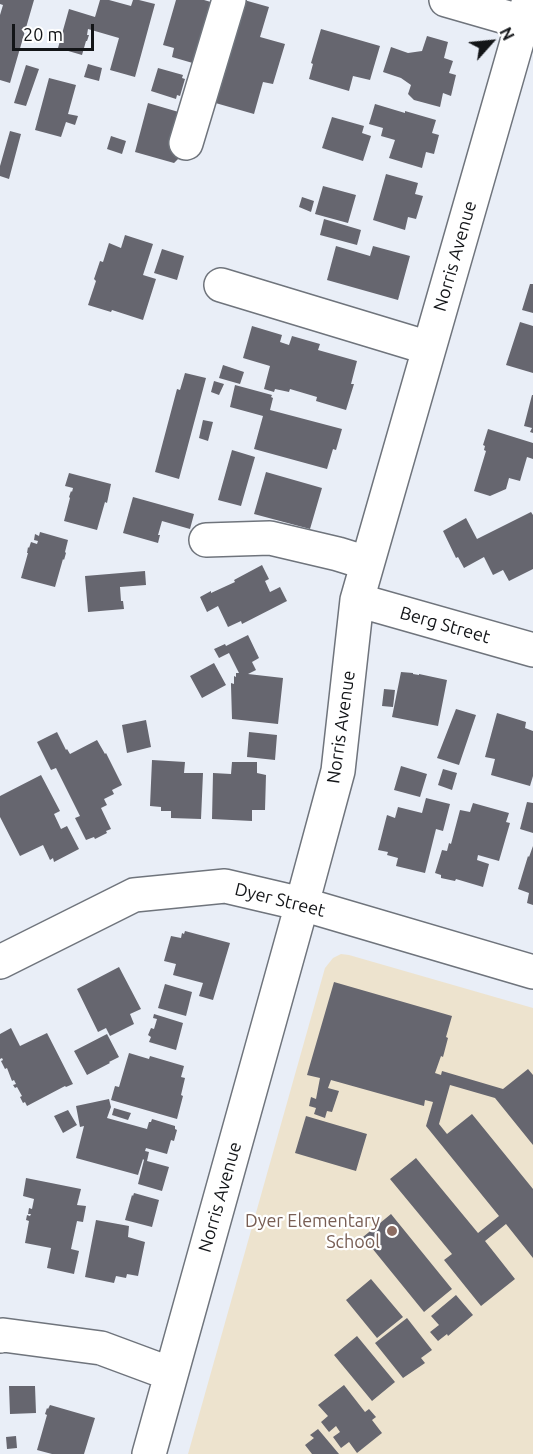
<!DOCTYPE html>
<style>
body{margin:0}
#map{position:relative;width:533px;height:1454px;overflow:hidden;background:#e9eef7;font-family:Ubuntu,sans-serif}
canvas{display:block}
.north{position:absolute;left:461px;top:12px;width:60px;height:60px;-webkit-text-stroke:4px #fff;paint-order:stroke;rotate:63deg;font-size:16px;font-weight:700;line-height:24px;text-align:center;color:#131518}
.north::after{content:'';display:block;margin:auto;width:21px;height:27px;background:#131518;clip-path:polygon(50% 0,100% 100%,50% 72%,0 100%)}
.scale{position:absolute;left:12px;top:24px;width:82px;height:27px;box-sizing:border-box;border:3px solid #131518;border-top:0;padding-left:8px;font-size:18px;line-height:21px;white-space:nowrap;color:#131518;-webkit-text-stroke:4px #fff;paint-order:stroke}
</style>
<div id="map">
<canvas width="533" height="1454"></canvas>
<div class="north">N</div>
<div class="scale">20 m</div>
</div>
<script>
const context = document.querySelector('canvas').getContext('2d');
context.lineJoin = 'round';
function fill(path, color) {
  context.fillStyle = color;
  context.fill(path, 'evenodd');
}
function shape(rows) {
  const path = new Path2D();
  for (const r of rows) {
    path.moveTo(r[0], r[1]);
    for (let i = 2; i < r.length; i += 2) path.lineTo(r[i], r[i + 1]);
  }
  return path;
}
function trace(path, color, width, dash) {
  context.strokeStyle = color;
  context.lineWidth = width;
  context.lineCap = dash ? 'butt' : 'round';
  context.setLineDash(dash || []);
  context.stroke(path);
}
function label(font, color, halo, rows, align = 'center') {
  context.font = font + ' Ubuntu,sans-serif';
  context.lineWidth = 4.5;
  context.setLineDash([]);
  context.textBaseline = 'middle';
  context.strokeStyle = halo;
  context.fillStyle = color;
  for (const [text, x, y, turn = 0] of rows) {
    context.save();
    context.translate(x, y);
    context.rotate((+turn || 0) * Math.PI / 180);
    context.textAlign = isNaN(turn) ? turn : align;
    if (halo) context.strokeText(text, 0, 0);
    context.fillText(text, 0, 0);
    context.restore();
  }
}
const education = shape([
 [341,954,349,955,533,1008,533,1454,188,1454,325,968,333,958]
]);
const building = shape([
 [0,0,34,0,10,83,0,80,0,15,3,5,0,4],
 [100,0,109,0,131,6,133,0,139,0,155,4,135,77,110,70,119,38,88,29,87,35,89,35,87,41,86,41,82,55,58,48,69,9,95,17],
 [176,0,204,0,221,5,203,66,172,57,174,48,163,45],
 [244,0,269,7,260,37,285,44,273,84,263,82,254,114,212,102],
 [321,29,380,46,370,80,353,76,349,91,309,79,313,64,311,63],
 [427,36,448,42,444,58,453,61,449,73,456,75,451,96,443,93,440,107,414,100,408,94,411,85,401,78,383,72,391,47,408,53,422,51],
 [88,64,102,68,99,81,84,77],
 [26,65,39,69,26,106,14,103],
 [158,68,183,75,182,78,185,79,180,96,177,95,176,99,151,91],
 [49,78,76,85,68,114,78,116,75,125,66,122,61,137,35,130],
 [148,103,182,113,181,150,179,158,174,163,135,152],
 [375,104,405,113,405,111,436,120,432,133,439,135,434,154,426,152,422,168,389,158,395,140,381,136,383,128,369,124],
 [332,117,364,126,362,133,371,136,363,161,322,148],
 [10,131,21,134,9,179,0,176,0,166],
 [111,136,126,141,122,154,107,149],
 [386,174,418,183,415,194,423,196,416,219,408,217,405,230,373,220],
 [323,186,356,195,348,223,315,214],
 [302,197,314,201,311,212,299,207],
 [324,219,361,230,357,245,320,235],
 [125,235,153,244,143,275,156,279,143,320,112,310,111,312,88,305,96,281,94,279,100,261,103,262,109,243,121,248],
 [336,246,370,256,373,246,410,256,398,300,327,280],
 [162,249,184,256,177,280,154,273],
 [530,284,533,284,533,313,522,310],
 [520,322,533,326,533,373,506,365],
 [252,326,282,335,280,342,289,345,292,336,320,344,318,350,357,361,351,384,354,384,346,410,316,401,317,397,290,389,289,392,275,389,274,392,264,389,270,366,243,358],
 [223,365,244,372,240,384,219,378],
 [185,373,206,378,179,479,155,472,177,389,180,390],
 [214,381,224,384,219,395,211,392],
 [235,385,272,395,271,397,273,398,270,410,342,429,336,450,333,449,327,469,254,449,263,416,230,407],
 [532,395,533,395,533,433,530,432,532,428,524,426],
 [203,420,213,422,208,441,199,438],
 [488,429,533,443,533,459,527,457,520,481,509,478,506,489,490,496,474,491,486,451,484,450,485,446,483,445],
 [232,450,255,457,241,506,218,500],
 [266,472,322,488,310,529,254,514],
 [69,473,111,484,107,503,105,502,97,530,64,521,70,498,69,497,71,491,72,492,73,488,65,486],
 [133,497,194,514,190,529,162,521,158,535,160,535,158,543,123,533],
 [531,512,533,515,533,569,509,581,503,570,493,575,484,557,464,568,458,557,456,558,443,531,466,518,477,539],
 [40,532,68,540,65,552,66,553,64,560,63,559,55,587,21,578,28,553,27,553,28,547,29,548,31,542,37,544,38,541,34,540,35,534,39,536],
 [262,565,269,579,265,581,270,592,280,587,287,601,242,624,241,621,228,627,218,606,207,612,200,597,211,591,211,593,235,582,234,580],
 [145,571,146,585,120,587,121,601,123,601,124,609,88,612,85,576],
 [248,635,259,658,252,662,256,670,248,674,283,678,278,724,232,719,231,685,231,683,234,684,234,676,236,677,236,673,239,673,229,653,219,658,214,649,225,644,226,646],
 [214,663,226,685,202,698,190,676],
 [401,672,413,673,413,674,419,675,419,674,447,680,438,726,392,717],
 [384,689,395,690,393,707,382,706],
 [456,709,476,715,459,765,437,758],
 [497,713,526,722,525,728,533,731,533,776,530,786,491,775,495,759,485,757],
 [146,720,151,747,127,753,122,725],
 [57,732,66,750,67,749,70,754,97,740,105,754,106,753,122,785,112,790,114,794,104,799,107,805,101,808,111,829,106,831,107,833,95,839,94,837,86,840,75,818,80,816,56,768,51,770,37,742],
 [249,732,277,735,275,760,247,757],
 [152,760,185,762,184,773,203,773,201,819,171,818,171,811,161,811,161,807,150,806],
 [232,762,257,762,257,773,266,775,265,810,252,810,252,821,212,819,213,773,231,774],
 [401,766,427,774,420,797,394,790],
 [443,769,457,773,452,790,438,785],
 [41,775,60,811,54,814,61,829,67,826,79,849,54,862,53,858,50,860,43,845,20,856,0,817,0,796],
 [426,798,450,804,443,831,436,829,425,873,396,866,398,858,387,855,388,852,378,850,387,815,395,818,398,807,422,813],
 [527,802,533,803,533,833,520,829],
 [473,803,509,813,506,822,510,823,499,861,478,855,477,860,489,864,483,887,456,879,455,881,441,878,441,875,435,873,442,850,447,851,449,843,451,844,460,810,470,812],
 [533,846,533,905,527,903,529,893,518,889,528,856,529,857],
 [185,931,230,943,213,1000,199,996,203,983,173,975,176,964,164,961,171,936,181,938,182,933,184,934],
 [119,967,141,1009,130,1014,134,1024,110,1036,106,1028,98,1032,77,989],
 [334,982,452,1016,446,1037,448,1038,443,1057,441,1056,435,1073,441,1075,442,1071,503,1089,528,1069,533,1075,533,1145,495,1098,450,1085,439,1124,447,1134,472,1114,533,1189,533,1258,506,1224,485,1241,515,1279,481,1306,444,1260,452,1254,390,1179,416,1158,478,1233,499,1216,426,1126,433,1102,425,1100,424,1106,331,1080,328,1088,339,1091,332,1112,327,1111,325,1118,314,1114,316,1108,309,1106,311,1097,316,1099,320,1078,307,1075],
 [165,984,192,992,186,1016,158,1008],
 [154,1014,183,1023,176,1050,149,1042,151,1037,148,1035,151,1028,154,1029,157,1019,153,1018],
 [11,1028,20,1046,47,1033,73,1084,66,1087,65,1086,27,1106,25,1102,23,1103,20,1097,22,1096,17,1087,15,1088,13,1085,16,1084,14,1080,12,1081,7,1068,5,1069,1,1061,3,1060,2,1058,0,1059,0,1034],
 [107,1034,119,1057,109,1062,110,1063,87,1075,74,1051],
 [129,1053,149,1059,150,1056,184,1066,181,1077,185,1078,181,1095,183,1096,177,1119,111,1100,115,1086,119,1087],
 [109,1099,111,1107,107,1118,147,1129,149,1122,151,1122,152,1119,175,1126,175,1129,177,1130,174,1141,171,1140,167,1154,146,1148,145,1151,149,1152,147,1161,169,1167,162,1191,138,1184,144,1160,143,1159,138,1175,76,1158,84,1126,80,1127,76,1106],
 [114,1108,131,1113,128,1120,112,1115],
 [68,1110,77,1125,63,1133,54,1116],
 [306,1116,367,1134,356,1171,295,1153],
 [26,1178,81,1189,77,1205,86,1206,83,1222,77,1221,71,1249,79,1251,74,1274,47,1268,51,1248,25,1243,29,1221,26,1220,27,1215,30,1216,31,1214,28,1214,29,1208,32,1209,34,1199,23,1196],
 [134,1193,159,1200,152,1227,125,1220,132,1195,133,1196],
 [391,1214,452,1289,424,1312,363,1237],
 [96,1220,129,1226,128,1237,145,1242,138,1276,127,1274,126,1278,116,1276,114,1283,85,1277],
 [371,1279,403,1317,377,1338,346,1300],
 [456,1295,473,1315,448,1336,447,1334,438,1341,430,1332,439,1325,431,1316],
 [407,1318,432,1350,421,1358,425,1363,403,1378,375,1343],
 [357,1336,395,1382,372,1401,334,1355],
 [344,1385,365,1412,369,1409,376,1417,372,1420,382,1433,357,1453,349,1442,341,1448,333,1437,340,1432,336,1426,329,1432,321,1422,328,1416,318,1405],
 [9,1386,35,1386,36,1413,10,1414],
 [50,1405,95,1418,84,1454,52,1454,37,1450,47,1415,45,1414,47,1408,48,1409],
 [318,1429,339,1454,312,1454,305,1445,314,1438,310,1435],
 [16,1436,17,1448,7,1449,6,1437]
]);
const minor = shape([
 [446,0,533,25],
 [186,143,229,0],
 [221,285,429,348],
 [206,540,270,538,338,554,367,563],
 [357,600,533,650],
 [0,962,134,895,225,886,302,904,533,972],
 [0,1336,3,1335,101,1348,171,1374],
 [149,1454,302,904,338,771,357,600,529,0]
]);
const markers = [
 [392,1231,6,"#8d6e63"]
];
const streetNames = [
 ["Norris Avenue",455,256,-74],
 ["Berg Street",445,625,16],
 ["Norris Avenue",341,727,-82],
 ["Dyer Street",280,900,14],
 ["Norris Avenue",220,1197,-74]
];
const educationNames = [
 ["Dyer Elementary",380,1221],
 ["School",380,1242]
];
fill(education, '#ede3ce');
fill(building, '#66666f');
trace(minor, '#6f747c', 36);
trace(minor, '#fff', 33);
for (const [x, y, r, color] of markers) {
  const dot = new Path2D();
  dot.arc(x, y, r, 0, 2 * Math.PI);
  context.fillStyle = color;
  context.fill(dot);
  trace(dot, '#fff', 2);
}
label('18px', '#131518', '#fff', streetNames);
label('18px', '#785e54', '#fff', educationNames, 'right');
</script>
